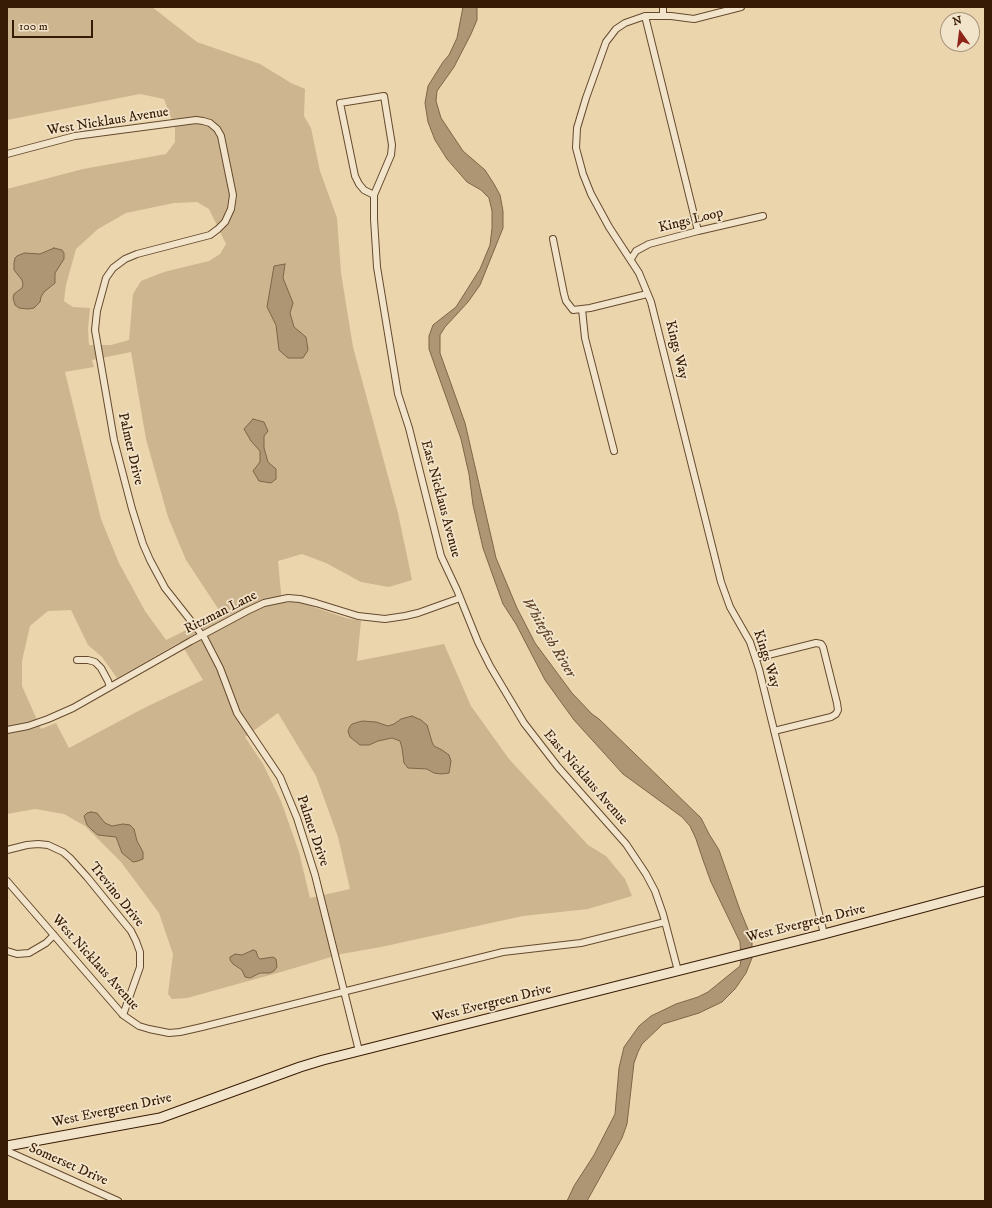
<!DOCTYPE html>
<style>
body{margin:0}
#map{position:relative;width:992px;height:1208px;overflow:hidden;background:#ebd5ad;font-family:"IM FELL DW Pica",serif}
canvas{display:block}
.frame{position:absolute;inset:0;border:8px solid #381b04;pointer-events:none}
.north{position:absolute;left:940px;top:12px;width:40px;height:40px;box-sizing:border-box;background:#f2e4ca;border:1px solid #a8947b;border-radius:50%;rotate:346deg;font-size:11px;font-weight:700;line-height:16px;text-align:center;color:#381b04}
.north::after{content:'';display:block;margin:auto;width:14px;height:18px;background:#8f2418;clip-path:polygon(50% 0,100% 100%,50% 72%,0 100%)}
.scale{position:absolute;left:12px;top:20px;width:81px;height:18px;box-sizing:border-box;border:2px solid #381b04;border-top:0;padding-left:5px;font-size:12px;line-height:14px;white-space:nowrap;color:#381b04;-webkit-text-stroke:3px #f2e4ca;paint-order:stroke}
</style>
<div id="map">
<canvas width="992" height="1208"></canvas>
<div class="frame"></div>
<div class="north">N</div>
<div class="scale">100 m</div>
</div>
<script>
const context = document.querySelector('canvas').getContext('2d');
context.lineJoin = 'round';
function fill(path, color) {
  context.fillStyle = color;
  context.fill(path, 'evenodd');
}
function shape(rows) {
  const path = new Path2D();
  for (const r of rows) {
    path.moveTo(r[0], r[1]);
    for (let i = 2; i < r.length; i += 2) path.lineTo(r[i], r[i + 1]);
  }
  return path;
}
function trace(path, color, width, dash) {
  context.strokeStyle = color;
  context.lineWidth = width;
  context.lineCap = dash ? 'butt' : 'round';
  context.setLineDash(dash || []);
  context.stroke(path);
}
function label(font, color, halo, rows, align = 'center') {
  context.font = font + ' "IM FELL DW Pica",serif';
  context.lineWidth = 3.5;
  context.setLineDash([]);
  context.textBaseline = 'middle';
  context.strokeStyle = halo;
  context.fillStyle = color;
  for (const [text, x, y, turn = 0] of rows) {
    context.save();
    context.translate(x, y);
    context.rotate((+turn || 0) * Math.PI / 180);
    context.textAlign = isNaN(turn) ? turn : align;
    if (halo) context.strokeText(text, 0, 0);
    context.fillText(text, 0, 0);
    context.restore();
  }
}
const green = shape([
 [7,7,152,7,197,42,260,64,291,83,305,89,304,116,311,128,320,171,337,218,341,273,353,347,398,513,412,580,389,587,361,582,326,563,302,554,278,561,282,603,293,602,302,603,346,618,361,621,357,661,444,644,471,706,509,759,588,845,606,856,625,879,632,896,588,909,523,916,381,947,341,954,281,972,187,998,172,999,168,994,173,954,159,913,121,862,85,826,64,814,35,809,7,814,7,189,83,169,166,154,175,142,175,128,164,99,140,94,7,120],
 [197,202,209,209,226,244,220,254,209,261,164,272,141,281,133,294,129,340,111,345,89,345,88,329,90,308,73,307,64,301,66,285,76,249,98,229,126,213,174,203],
 [131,352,146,439,168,517,186,560,221,613,166,640,145,611,119,563,101,519,65,372,94,367,92,360],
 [71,610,88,645,102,657,117,678,180,642,203,680,144,708,69,748,56,723,41,729,22,686,22,661,30,626,48,611],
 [278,713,316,776,338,837,350,889,310,898,299,852,281,801,263,764,245,737]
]);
const water = shape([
 [463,7,477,7,477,20,471,34,454,67,437,91,436,101,441,118,463,151,485,170,494,184,500,195,503,211,503,228,480,285,468,302,445,327,440,335,440,353,465,423,496,558,517,608,535,643,572,693,592,714,599,719,701,818,709,834,719,850,740,910,752,939,752,958,746,973,735,989,722,1002,699,1013,663,1024,642,1044,638,1052,634,1063,627,1124,622,1138,587,1201,567,1201,574,1186,594,1155,615,1114,619,1068,624,1047,639,1026,651,1016,676,1004,698,997,708,992,740,966,741,959,740,942,711,882,703,860,696,839,690,826,682,817,623,774,574,720,545,680,516,624,503,604,483,548,473,505,469,474,461,439,429,349,429,336,433,325,456,307,480,269,490,245,492,228,492,211,489,198,481,190,467,182,447,159,435,140,428,122,425,103,428,86,443,62,449,55,457,38,463,7],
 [54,248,62,250,64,253,64,259,55,273,55,283,44,292,41,297,40,302,34,308,28,309,19,308,15,305,13,298,14,294,22,288,23,285,22,280,14,270,14,263,15,258,17,256,24,253,40,254,54,248],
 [285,264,283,278,293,303,290,313,294,327,306,337,308,350,303,358,288,358,279,350,276,325,267,307,274,266,285,264],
 [253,419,264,422,268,431,264,436,264,448,268,462,276,469,276,479,271,483,259,481,253,471,260,462,260,451,251,441,244,429,253,419],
 [412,716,421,720,427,725,432,742,434,746,442,750,449,755,451,761,449,773,441,774,434,773,427,769,408,768,404,763,402,748,400,741,392,738,378,741,369,745,360,745,350,737,348,731,350,726,352,724,362,721,376,722,388,726,394,724,401,719,412,716],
 [91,812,97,813,105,823,112,826,123,824,130,825,134,829,137,841,143,852,143,859,138,861,133,862,122,853,116,837,98,835,92,830,87,825,84,816,87,813,91,812],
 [253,950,256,951,258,957,260,959,273,957,276,959,277,967,274,971,270,973,260,973,250,978,245,977,242,970,233,964,230,960,230,957,235,954,242,955,253,950]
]);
const street = shape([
 [663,7,663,15],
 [741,7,694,19,671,16,645,16,625,23,616,29,606,42,586,98,577,128,576,148,583,174,591,194,609,227,639,273,651,302,721,582,730,607,750,642,759,669,824,934],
 [645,16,698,231],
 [7,154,75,136,196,120,203,121,210,123,217,129,221,136,233,195,231,209,225,222,218,229,210,235,137,254,125,259,113,268,106,278,97,311,95,330,114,440,132,509,143,544,150,560,165,588,202,635],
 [374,195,364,190,359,184,355,176,340,103,384,96,392,145,391,155,374,195,374,219,377,267,398,394,409,428,441,556,457,590,478,642,490,666,524,723,558,767,626,844,646,874,655,891,663,914,678,971],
 [553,239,564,294,566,301,573,310,590,308,647,294],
 [631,259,636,251,649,244,698,231,763,216],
 [582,309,585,338,614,451],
 [203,635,220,668,237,713,280,777,297,818,315,875,359,1051],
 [756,658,816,643,821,644,823,647,837,703,838,710,836,714,831,717,774,731],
 [77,660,88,660,95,662,101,668,108,681,110,687],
 [7,730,28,726,48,719,73,708,191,641,247,611,264,603,288,598,300,599,316,603,358,616,385,619,405,616,418,613,460,598],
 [7,850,27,845,38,844,48,845,63,852,70,858,87,877,131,931,136,941,140,952,140,967,123,1015],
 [7,881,123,1015,139,1026,149,1029,169,1033,180,1032,202,1027,503,952,581,943,665,922],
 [7,951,17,954,29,953,46,943,54,935],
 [7,1151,118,1201]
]);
const secondary = shape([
 [7,1146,160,1118,300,1067,323,1060,824,934,985,891]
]);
const streetNames = [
 ["West Nicklaus Avenue",108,122,-9],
 ["Kings Loop",691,221,-14],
 ["Kings Way",676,350,76],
 ["Palmer Drive",130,449,77],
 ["East Nicklaus Avenue",440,499,75],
 ["Ritzman Lane",221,613,-27],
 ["Kings Way",766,659,72],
 ["East Nicklaus Avenue",585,778,49],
 ["Palmer Drive",312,831,71],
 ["Trevino Drive",116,895,51],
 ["West Evergreen Drive",806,924,-14],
 ["West Nicklaus Avenue",95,963,48],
 ["West Evergreen Drive",492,1004,-14],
 ["West Evergreen Drive",112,1111,-12],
 ["Somerset Drive",68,1165,24]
];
const waterNames = [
 ["Whitefish River",548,638,59]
];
fill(green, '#cdb590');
fill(water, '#ae9674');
trace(water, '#7f6547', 1);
trace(street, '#654a2e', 8);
trace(secondary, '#381b04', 11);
trace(street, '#f2e4ca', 6);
trace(secondary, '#f2e4ca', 9);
label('14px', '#381b04', '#f2e4ca', streetNames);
label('italic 15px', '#61462b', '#f2e4ca', waterNames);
</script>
